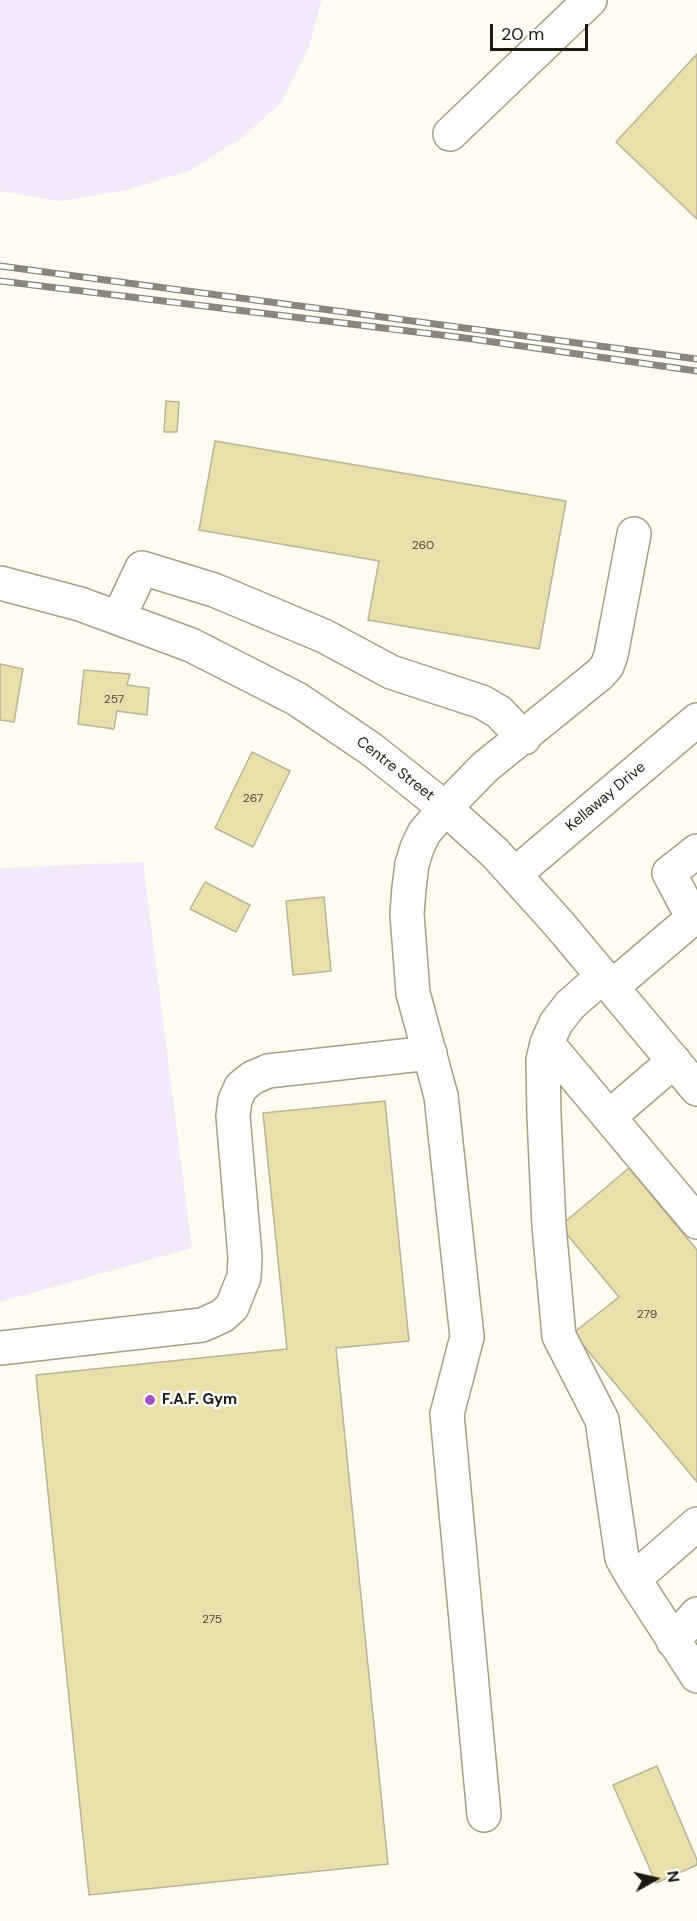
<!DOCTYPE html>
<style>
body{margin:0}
#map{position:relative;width:697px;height:1921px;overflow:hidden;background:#fefcf0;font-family:"DM Sans",sans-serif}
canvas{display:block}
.north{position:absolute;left:625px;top:1849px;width:60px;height:60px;-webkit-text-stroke:4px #fff;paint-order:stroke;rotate:82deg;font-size:16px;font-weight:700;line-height:24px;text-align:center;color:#1d1b10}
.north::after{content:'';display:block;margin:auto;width:21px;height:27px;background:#1d1b10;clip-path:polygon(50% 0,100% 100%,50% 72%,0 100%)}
.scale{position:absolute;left:490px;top:24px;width:98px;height:27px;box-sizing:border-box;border:3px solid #1d1b10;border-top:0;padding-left:8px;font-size:18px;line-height:21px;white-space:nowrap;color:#1d1b10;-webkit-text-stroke:4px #fff;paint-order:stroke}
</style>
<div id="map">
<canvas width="697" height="1921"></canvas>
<div class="north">N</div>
<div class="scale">20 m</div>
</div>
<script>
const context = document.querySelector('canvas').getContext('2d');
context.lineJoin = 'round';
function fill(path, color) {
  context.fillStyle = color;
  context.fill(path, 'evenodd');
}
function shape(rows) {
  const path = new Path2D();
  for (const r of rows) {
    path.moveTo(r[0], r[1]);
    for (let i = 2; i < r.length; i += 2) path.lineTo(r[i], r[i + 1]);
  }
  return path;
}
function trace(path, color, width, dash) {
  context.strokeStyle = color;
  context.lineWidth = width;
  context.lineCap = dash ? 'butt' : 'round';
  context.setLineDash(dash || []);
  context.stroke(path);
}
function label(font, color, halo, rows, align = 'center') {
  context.font = font + ' "DM Sans",sans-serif';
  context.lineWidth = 5;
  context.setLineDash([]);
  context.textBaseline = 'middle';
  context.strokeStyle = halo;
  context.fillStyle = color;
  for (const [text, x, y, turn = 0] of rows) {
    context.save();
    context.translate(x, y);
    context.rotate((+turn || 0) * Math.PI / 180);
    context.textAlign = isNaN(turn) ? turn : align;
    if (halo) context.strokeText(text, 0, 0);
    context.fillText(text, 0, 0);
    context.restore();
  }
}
const green = shape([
 [0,0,322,0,309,47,281,103,242,138,189,171,127,190,59,201,0,191],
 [143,862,192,1248,0,1302,0,868]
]);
const building = shape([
 [697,54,697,219,616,142,697,54],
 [166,401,179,402,177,432,164,432,166,401],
 [215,441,566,501,539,649,368,620,379,561,199,530,215,441],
 [0,664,23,669,14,722,0,720,0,664],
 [84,670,130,674,127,685,149,688,147,715,117,711,114,729,78,724,84,670],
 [252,752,290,771,253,847,215,828,252,752],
 [205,882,250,905,236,932,190,909,205,882],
 [324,897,331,971,293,975,286,901,324,897],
 [385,1101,409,1341,336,1348,388,1864,89,1895,36,1375,287,1349,263,1113,385,1101],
 [629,1168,697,1250,697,1482,573,1333,619,1297,560,1226,629,1168],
 [657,1766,697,1860,697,1865,656,1883,613,1785,657,1766]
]);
const minor = shape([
 [450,134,590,0],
 [119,617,142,568,214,590,324,636,391,672,482,702,499,712,524,738],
 [515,874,697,720],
 [603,976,570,1005,556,1023,547,1043,543,1060,544,1116,549,1226,559,1336,602,1420,622,1558,634,1579,697,1524],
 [612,987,693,918,669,873,697,851],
 [547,1043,697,1222],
 [610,1116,674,1061],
 [0,1348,202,1325,222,1316,232,1307,244,1277,245,1257,233,1116,235,1100,241,1087,252,1078,268,1071,430,1053],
 [634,1579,697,1676],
 [673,1641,697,1614],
 [484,1815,447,1414,467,1337,441,1096,413,993,407,914,409,888,412,864,417,848,424,833,445,808,485,767,600,674,607,666,611,655,634,534]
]);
const major = shape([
 [0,583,80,604,191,645,297,699,371,749,445,808,495,853,559,924,697,1089]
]);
const rail = shape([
 [0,266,697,359],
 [0,281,465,338,697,371]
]);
const markers = [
 [150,1400,6,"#a254c5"]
];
const numberNames = [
 ["260",423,546],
 ["257",114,700],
 ["267",253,799],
 ["279",647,1315],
 ["275",212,1620]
];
const streetNames = [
 ["Centre Street",395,769,38],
 ["Kellaway Drive",606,797,-40]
];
const poiNames = [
 ["F.A.F. Gym",162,1400]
];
fill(green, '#f4e9fb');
fill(building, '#e9dfab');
trace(building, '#b9b397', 1.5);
trace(minor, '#a59f83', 36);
trace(major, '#a59f83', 36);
trace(minor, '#fff', 33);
trace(major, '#fff', 33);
trace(rail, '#89877c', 7);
trace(rail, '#fff', 4.5, [14]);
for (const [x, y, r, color] of markers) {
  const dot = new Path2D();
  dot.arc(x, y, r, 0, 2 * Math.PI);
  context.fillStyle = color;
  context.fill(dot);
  trace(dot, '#fff', 2);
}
label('12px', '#504c37', null, numberNames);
label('15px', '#1d1b10', '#fff', streetNames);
label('bold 15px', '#1d1b10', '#fff', poiNames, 'left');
</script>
